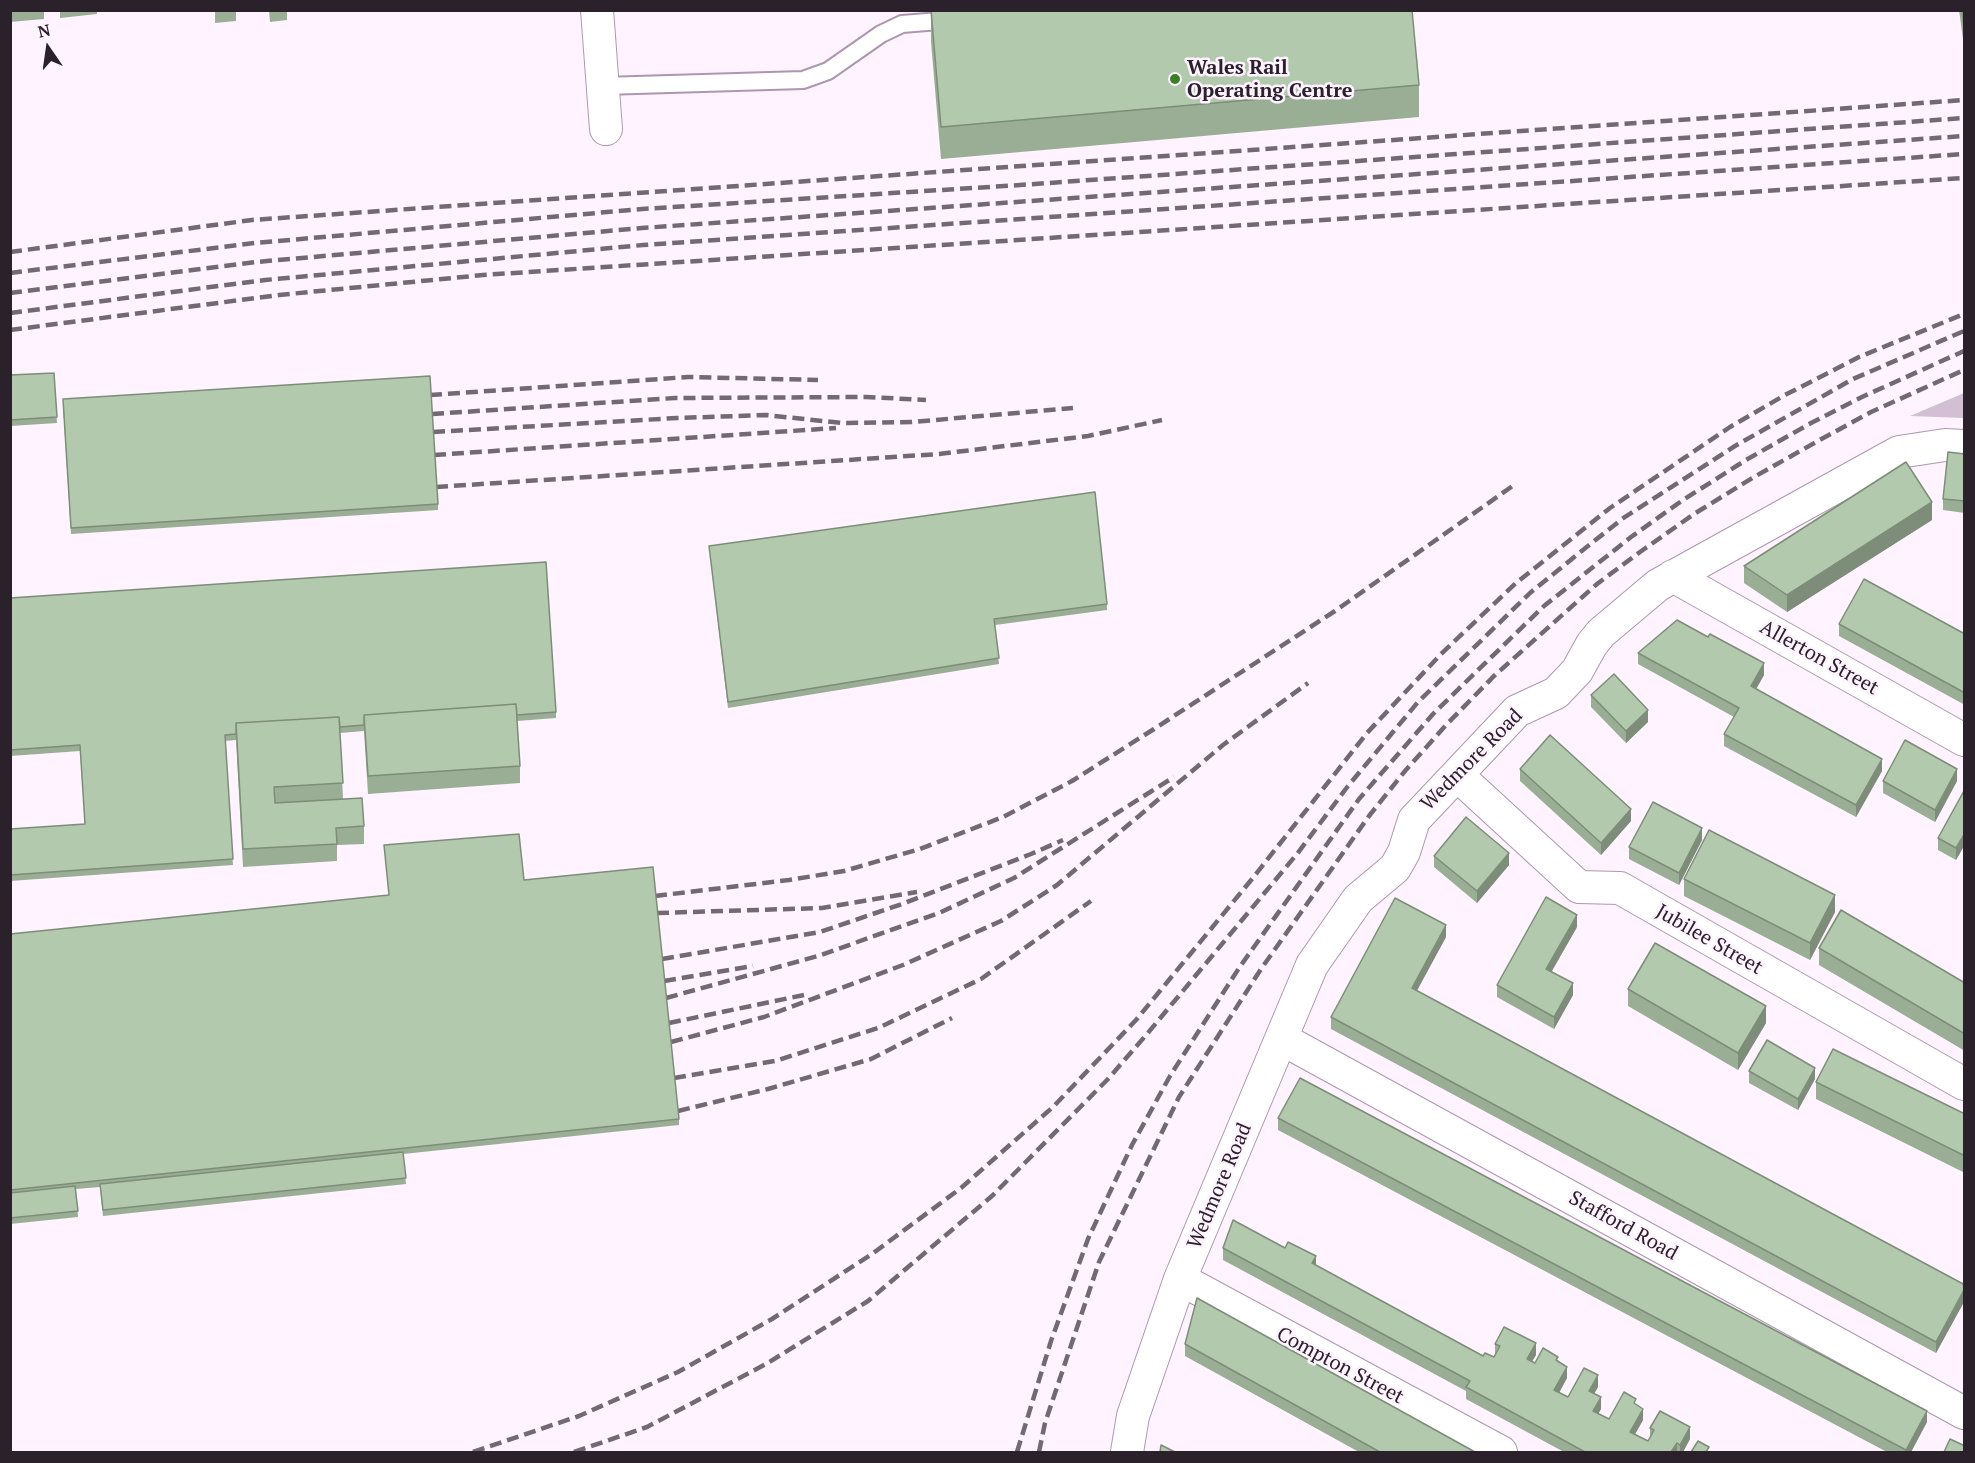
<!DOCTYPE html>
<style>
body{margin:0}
#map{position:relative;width:1975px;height:1463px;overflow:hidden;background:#fef3fe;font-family:"PT Serif",serif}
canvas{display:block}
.frame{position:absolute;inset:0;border:12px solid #2b212b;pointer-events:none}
.north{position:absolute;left:18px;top:18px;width:60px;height:60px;-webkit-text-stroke:4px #fef3fe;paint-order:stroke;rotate:347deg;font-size:16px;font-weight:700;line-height:24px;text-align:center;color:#2b212b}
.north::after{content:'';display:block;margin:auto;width:21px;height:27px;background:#2b212b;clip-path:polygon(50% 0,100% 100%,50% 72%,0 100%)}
</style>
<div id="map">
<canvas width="1975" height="1463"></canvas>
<div class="frame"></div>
<div class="north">N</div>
</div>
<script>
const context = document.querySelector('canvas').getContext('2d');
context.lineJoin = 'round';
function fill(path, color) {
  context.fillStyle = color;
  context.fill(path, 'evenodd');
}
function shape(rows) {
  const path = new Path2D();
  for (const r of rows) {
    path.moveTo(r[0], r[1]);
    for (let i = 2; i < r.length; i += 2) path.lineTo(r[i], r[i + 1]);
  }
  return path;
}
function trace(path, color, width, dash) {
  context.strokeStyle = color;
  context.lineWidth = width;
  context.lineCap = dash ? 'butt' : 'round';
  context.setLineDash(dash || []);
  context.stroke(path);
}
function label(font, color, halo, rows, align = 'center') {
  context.font = font + ' "PT Serif",serif';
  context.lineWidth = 5;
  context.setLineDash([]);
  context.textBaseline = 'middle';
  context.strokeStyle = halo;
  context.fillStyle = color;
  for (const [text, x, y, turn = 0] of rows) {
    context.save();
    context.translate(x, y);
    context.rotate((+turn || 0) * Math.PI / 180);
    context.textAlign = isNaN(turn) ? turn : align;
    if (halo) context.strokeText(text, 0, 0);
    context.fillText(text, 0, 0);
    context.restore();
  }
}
const green = shape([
 [1964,393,1964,418,1910,416]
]);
const service = shape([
 [603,86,803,80,828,71,881,34,902,24,952,20]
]);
const minor = shape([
 [597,10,606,129],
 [1673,576,1964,740],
 [1469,786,1579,887,1620,888,1964,1084],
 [1282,1039,1964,1413],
 [1180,1279,1501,1452],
 [1127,1452,1133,1416,1180,1279,1312,965,1358,899,1395,868,1404,852,1414,820,1517,711,1556,693,1577,671,1592,644,1601,633,1658,585,1899,452,1945,445,1964,446]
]);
const rail = shape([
 [10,252,252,220,1964,100],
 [10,273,255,243,642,209,1020,185,1964,118],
 [10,293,256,262,642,228,1964,136],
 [10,313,265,280,643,245,1964,154],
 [10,330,279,295,483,275,1964,178],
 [430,395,688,377,818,380],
 [432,414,675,398,866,397,926,400],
 [433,432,677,418,766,415,842,423,912,422,1073,408],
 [434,455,836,428],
 [436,487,939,454,1088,436,1162,420],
 [655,896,789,880,844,871,920,849,1003,817,1072,781,1154,729,1335,611,1514,485],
 [657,913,822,908,917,892],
 [662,959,820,932,902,904,1031,854,1063,840],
 [664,981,753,966],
 [666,998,818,956,939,913,1014,878,1174,777],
 [669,1023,804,995],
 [671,1042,764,1017,903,965,1001,921,1057,885,1223,745,1308,683],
 [674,1078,775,1061,878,1028,981,979,1091,901],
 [678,1111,768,1089,871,1059,952,1018],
 [473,1452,579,1416,678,1372,772,1319,872,1254,961,1188,1053,1107,1136,1020,1252,879,1367,733,1441,654,1516,583,1610,508,1730,427,1785,395,1859,357,1964,314],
 [574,1452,647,1427,766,1364,868,1301,992,1196,1108,1079,1147,1034,1297,854,1348,786,1418,702,1530,593,1578,554,1622,519,1735,446,1853,379,1964,331],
 [1017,1452,1051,1341,1088,1239,1132,1145,1170,1076,1239,968,1359,799,1433,714,1476,672,1544,606,1631,537,1683,500,1746,460,1811,423,1864,396,1964,351],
 [1039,1452,1045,1423,1099,1262,1179,1097,1261,969,1369,816,1405,771,1447,724,1494,676,1597,584,1640,552,1694,514,1754,477,1818,441,1871,412,1964,370]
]);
const wall = shape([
 [10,10,44,10,44,19,10,22],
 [60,10,97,10,97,14,60,18],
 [112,10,129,10,112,12],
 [215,10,236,10,236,21,215,23],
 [269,10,287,10,287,20,270,22],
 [931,10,1419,85,1419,117,941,159,931,42],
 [1959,10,1965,10,1965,46,1964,46],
 [54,373,57,423,10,426,10,375],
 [63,405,438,504,438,510,71,534],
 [1965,454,1965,513,1943,510,1943,499],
 [1932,520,1787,612,1744,583,1744,566],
 [709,546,1107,604,1107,610,995,625,999,664,728,708],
 [10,598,556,712,556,718,517,721,520,766,520,783,368,794,364,731,340,733,343,799,364,826,364,844,337,845,337,861,243,867,236,740,225,741,233,865,10,881,10,829,85,824,80,751,10,756],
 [1839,624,1965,634,1965,705,1839,636],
 [1708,637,1764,675,1756,689,1882,771,1856,817,1724,746,1724,734,1734,717,1638,664,1638,653],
 [1591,695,1648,722,1626,743,1591,707],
 [1520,769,1631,821,1601,855,1520,781],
 [1883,781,1957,781,1935,822,1883,793],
 [1965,789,1965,844,1956,860,1938,850,1938,838],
 [1702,840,1679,885,1629,859,1629,847],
 [384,845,524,880,679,1119,679,1125,403,1154,406,1184,103,1216,100,1187,76,1189,78,1217,10,1224,10,934,389,895],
 [1434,856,1509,865,1477,903,1434,867],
 [1684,879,1835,912,1810,960,1684,896],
 [1577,927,1552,971,1573,995,1554,1029,1497,997,1497,985],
 [1446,937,1416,991,1965,1285,1965,1300,1936,1353,1331,1029,1331,1017],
 [1819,948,1965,983,1965,1051,1819,965],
 [1628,989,1766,1023,1738,1070,1628,1006],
 [1749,1071,1815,1079,1798,1110,1749,1083],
 [1816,1082,1965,1114,1965,1173,1816,1099],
 [1278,1118,1927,1422,1911,1452,1887,1452,1278,1130],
 [1223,1248,1285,1248,1316,1266,1483,1356,1494,1357,1495,1354,1495,1344,1536,1355,1532,1361,1535,1363,1558,1362,1567,1378,1559,1393,1568,1397,1598,1387,1594,1393,1601,1409,1598,1414,1609,1419,1636,1405,1643,1420,1635,1434,1648,1441,1650,1437,1650,1428,1690,1439,1683,1452,1564,1452,1466,1399,1466,1391,1223,1260],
 [1185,1344,1475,1452,1359,1452,1185,1356]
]);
const shadedWall = shape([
 [1932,502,1932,520,1787,612,1787,595],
 [1764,663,1764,675,1751,698,1751,686],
 [1648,710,1648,722,1626,743,1626,731],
 [1882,759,1882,771,1856,817,1856,805],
 [1957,769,1957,781,1935,822,1935,810],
 [1631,809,1631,821,1601,855,1601,843],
 [1702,828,1702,840,1679,885,1679,873],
 [1965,833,1965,844,1956,860,1956,848],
 [1509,853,1509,865,1477,903,1477,891],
 [1835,895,1835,912,1810,960,1810,943],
 [1577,915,1577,927,1546,981,1546,969],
 [1446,925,1446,937,1412,1000,1412,988],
 [1573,983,1573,995,1554,1029,1554,1017],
 [1766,1006,1766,1023,1738,1070,1738,1053],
 [1815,1068,1815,1079,1798,1110,1798,1099],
 [1316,1256,1316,1268,1312,1263],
 [1965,1288,1965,1300,1936,1353,1936,1342],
 [1536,1343,1536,1355,1527,1370,1527,1359],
 [1567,1367,1567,1378,1554,1402,1554,1390],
 [1598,1375,1598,1387,1589,1403,1589,1391],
 [1601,1397,1601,1409,1593,1423,1593,1411],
 [1643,1409,1643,1420,1630,1443,1630,1432],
 [1927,1411,1927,1422,1911,1452,1906,1452,1906,1450],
 [1690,1427,1690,1439,1683,1452,1680,1452,1680,1445],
 [1677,1443,1677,1452,1671,1452]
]);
const building = shape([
 [931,10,1412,10,1419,85,941,127,931,10],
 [1962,10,1965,10,1965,28,1964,28,1962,10],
 [54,373,57,417,10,420,10,375,54,373],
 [430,376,438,504,71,528,63,399,430,376],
 [1948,452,1965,454,1965,501,1943,499,1948,452],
 [1906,462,1932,502,1787,595,1744,566,1906,462],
 [1095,492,1107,604,994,619,999,658,728,702,709,546,1095,492],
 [546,562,556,712,517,715,516,704,364,715,364,725,340,727,339,717,236,723,236,734,225,735,233,859,10,875,10,829,85,824,80,745,10,750,10,598,546,562],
 [1864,579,1965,634,1965,693,1839,624,1864,579],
 [1677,620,1708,637,1710,634,1764,663,1751,686,1882,759,1856,805,1724,734,1739,708,1638,653,1677,620],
 [1614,674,1648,710,1626,731,1591,695,1614,674],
 [516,704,520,766,368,776,364,715,516,704],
 [339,717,343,783,274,787,275,803,362,798,364,826,336,828,337,844,243,849,236,723,339,717],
 [1550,735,1631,809,1601,843,1520,769,1550,735],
 [1905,740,1957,769,1935,810,1883,781,1905,740],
 [1965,789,1965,833,1956,848,1938,838,1965,789],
 [1653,802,1702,828,1679,873,1629,847,1653,802],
 [1466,817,1509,853,1477,891,1434,856,1466,817],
 [1709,830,1835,895,1810,943,1684,879,1709,830],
 [519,834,524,880,653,867,679,1119,10,1190,10,934,389,895,384,845,519,834],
 [1546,897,1577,915,1546,969,1573,983,1554,1017,1497,985,1546,897],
 [1395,898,1446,925,1412,988,1965,1285,1965,1288,1936,1342,1331,1017,1395,898],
 [1841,910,1965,983,1965,1034,1819,948,1841,910],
 [1655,943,1766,1006,1738,1053,1628,989,1655,943],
 [1767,1040,1815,1068,1798,1099,1749,1071,1767,1040],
 [1833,1049,1965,1114,1965,1156,1816,1082,1833,1049],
 [1300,1078,1927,1411,1906,1450,1278,1118,1300,1078],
 [403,1152,406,1178,103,1210,100,1184,403,1152],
 [75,1186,78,1211,10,1218,10,1193,75,1186],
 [1233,1220,1285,1248,1288,1242,1316,1256,1312,1263,1483,1356,1485,1353,1494,1357,1500,1346,1495,1344,1504,1327,1536,1343,1527,1359,1535,1363,1543,1348,1558,1357,1556,1360,1567,1367,1554,1390,1568,1397,1584,1368,1598,1375,1589,1391,1601,1397,1593,1411,1609,1419,1624,1392,1636,1399,1634,1403,1643,1409,1630,1432,1648,1441,1654,1430,1650,1428,1660,1411,1690,1427,1680,1445,1677,1443,1671,1452,1585,1452,1466,1387,1470,1381,1223,1248,1233,1220],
 [1197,1298,1475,1452,1380,1452,1185,1344,1197,1298],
 [1950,1439,1965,1446,1965,1452,1944,1452,1950,1439],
 [1698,1441,1709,1447,1706,1452,1691,1452,1698,1441],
 [1161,1445,1175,1452,1160,1452,1161,1445]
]);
const markers = [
 [1175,79,6,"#3a8126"]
];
const poiNames = [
 ["Wales Rail",1187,68],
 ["Operating Centre",1187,91]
];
const streetNames = [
 ["Allerton Street",1819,658,29],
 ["Wedmore Road",1472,760,-45],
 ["Jubilee Street",1709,940,30],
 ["Wedmore Road",1220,1186,-67],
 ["Stafford Road",1623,1226,29],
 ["Compton Street",1340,1366,28]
];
fill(green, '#d3bfd3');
trace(service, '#af96b0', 20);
trace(minor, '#af96b0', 34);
trace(service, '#fff', 16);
trace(minor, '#fff', 32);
trace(rail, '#736973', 4.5, [12, 6]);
fill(wall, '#9aad95');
fill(shadedWall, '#7d8d79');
fill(building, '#b3c9ad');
trace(building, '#7d8d79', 1.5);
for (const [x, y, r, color] of markers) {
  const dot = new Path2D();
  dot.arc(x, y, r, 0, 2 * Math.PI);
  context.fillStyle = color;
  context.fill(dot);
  trace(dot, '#fef3fe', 2);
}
label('bold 20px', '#2b212b', '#fef3fe', poiNames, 'left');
label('20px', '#2b212b', '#fef3fe', streetNames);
</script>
